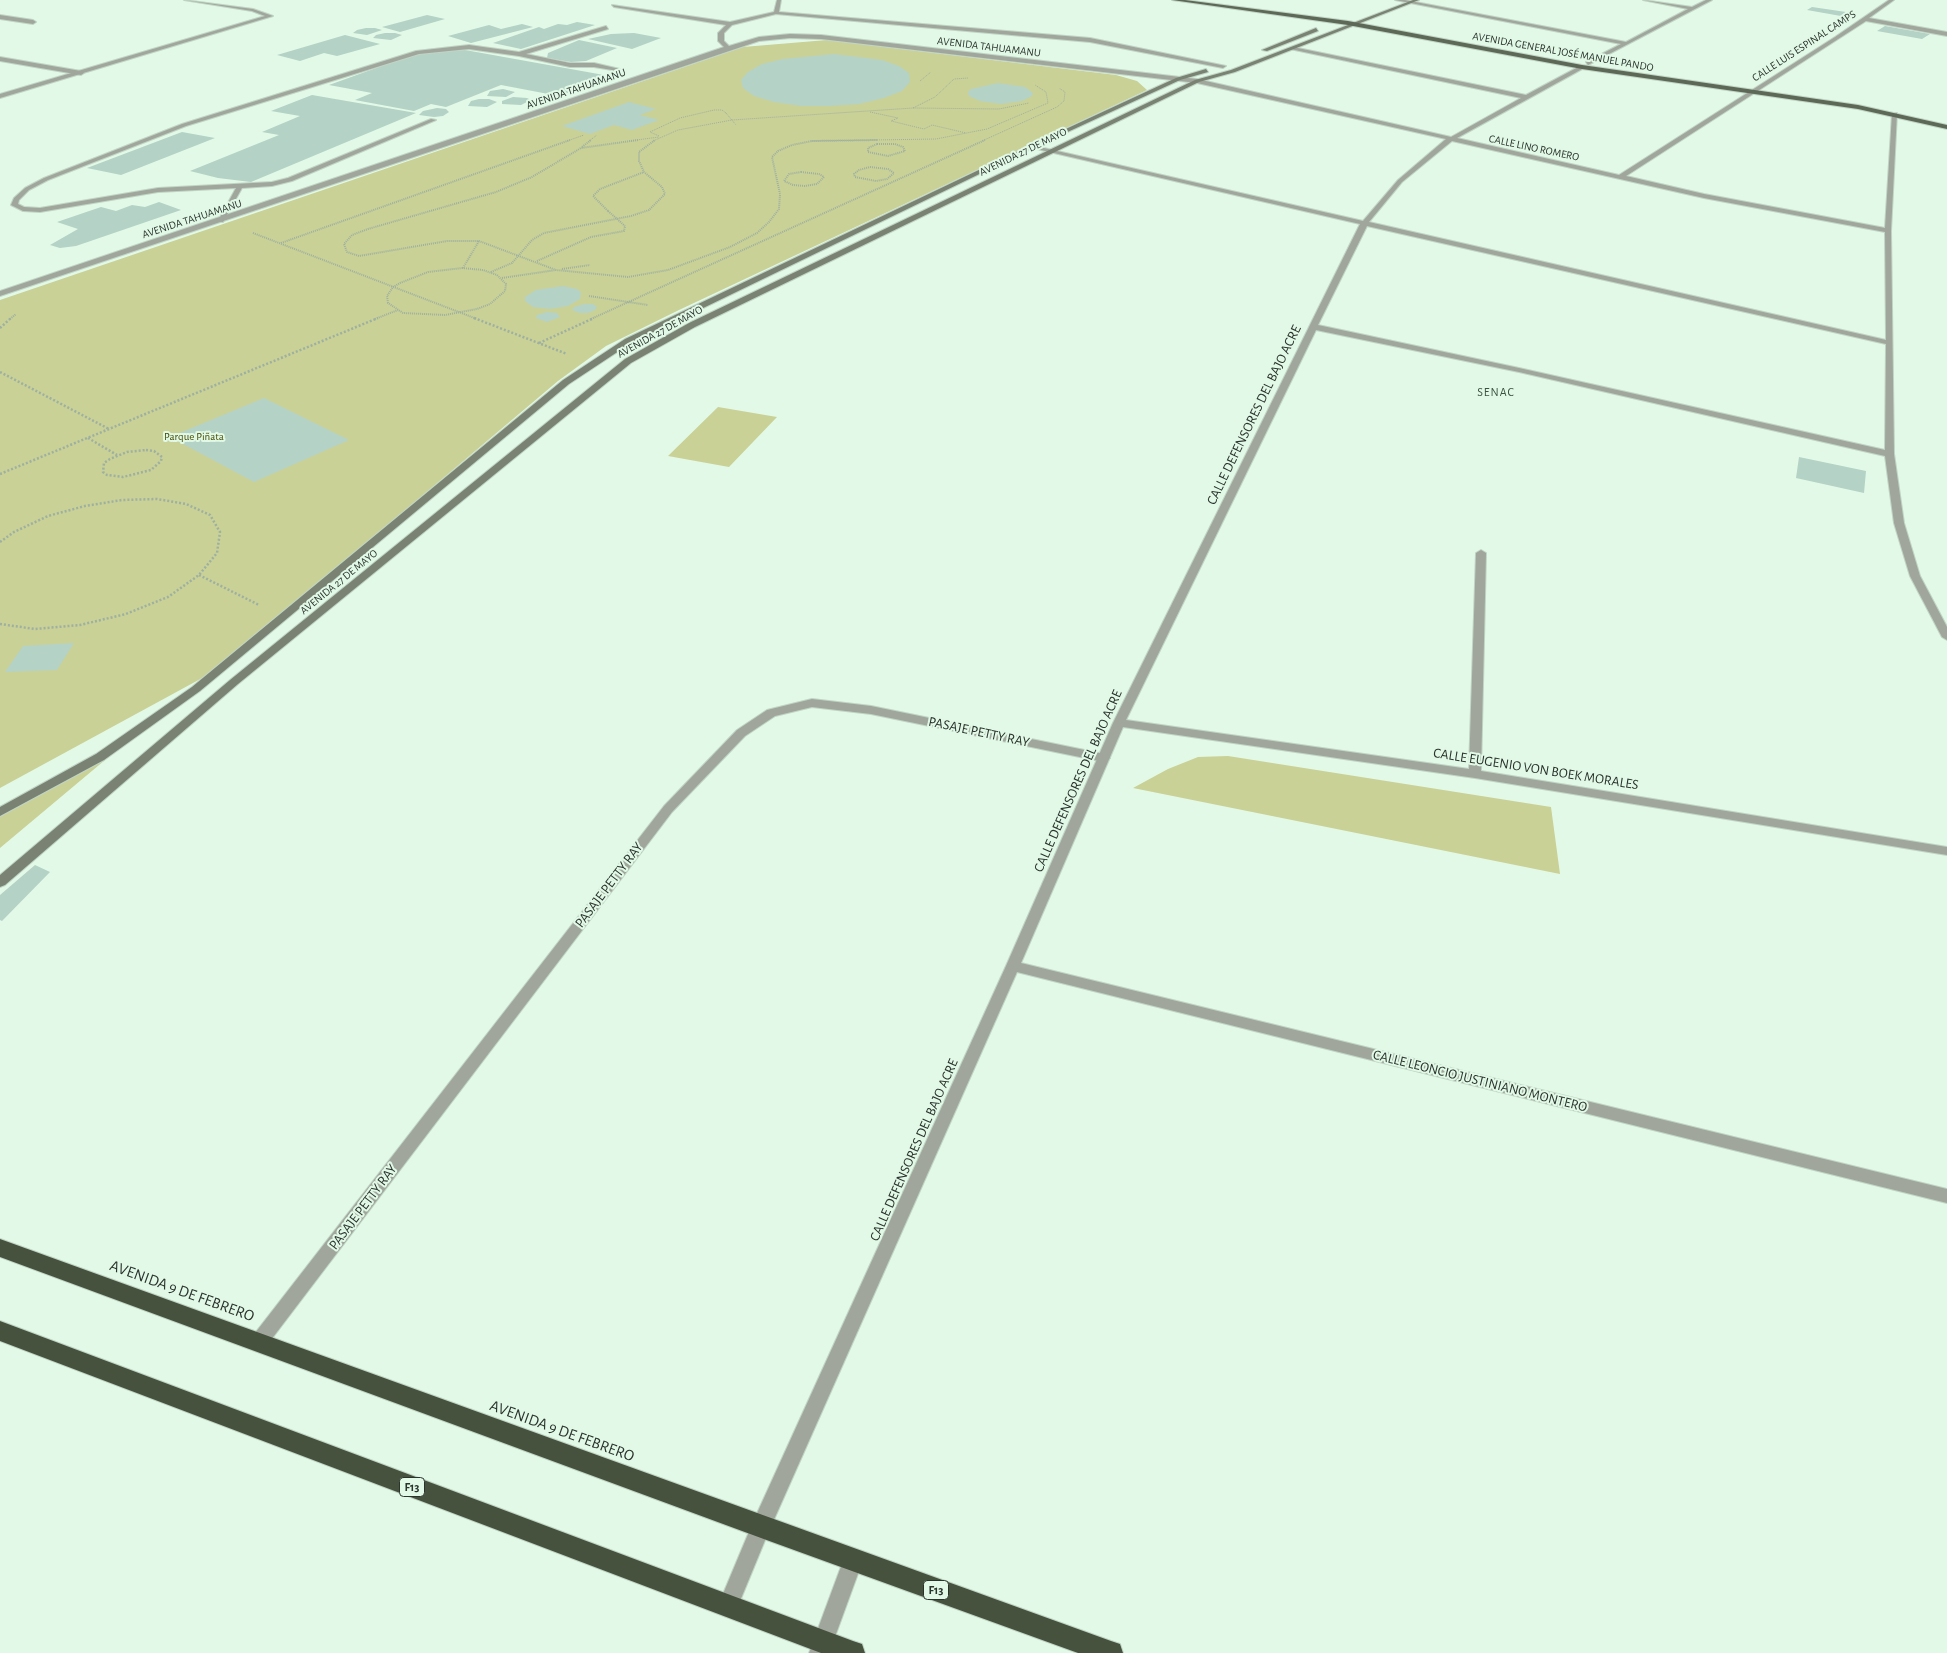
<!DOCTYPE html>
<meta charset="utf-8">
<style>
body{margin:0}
canvas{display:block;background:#e1f9e6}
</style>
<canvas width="1947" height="1653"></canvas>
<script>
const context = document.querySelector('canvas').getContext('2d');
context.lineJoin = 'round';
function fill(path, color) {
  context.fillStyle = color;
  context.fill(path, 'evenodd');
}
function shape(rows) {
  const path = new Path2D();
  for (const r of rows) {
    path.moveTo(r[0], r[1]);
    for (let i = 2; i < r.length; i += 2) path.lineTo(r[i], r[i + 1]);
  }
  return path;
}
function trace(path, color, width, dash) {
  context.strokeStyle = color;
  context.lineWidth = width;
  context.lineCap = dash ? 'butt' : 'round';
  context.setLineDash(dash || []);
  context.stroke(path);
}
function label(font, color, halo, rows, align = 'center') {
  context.font = font + ' "Alegreya Sans",sans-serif';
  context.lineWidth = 4;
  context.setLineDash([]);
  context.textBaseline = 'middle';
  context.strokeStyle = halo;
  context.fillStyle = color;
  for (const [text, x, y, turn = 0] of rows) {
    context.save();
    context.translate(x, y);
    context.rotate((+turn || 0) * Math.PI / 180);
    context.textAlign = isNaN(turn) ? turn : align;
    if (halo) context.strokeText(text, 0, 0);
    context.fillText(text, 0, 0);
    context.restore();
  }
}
const green = shape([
 [827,40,1116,75,1137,81,1147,90,679,310,606,346,558,381,281,615,204,677,0,788,0,300,743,47],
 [718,407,777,417,729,467,668,456],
 [111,755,0,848,0,816],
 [1228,756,1551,807,1560,874,1133,788,1168,769,1198,757]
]);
const building = shape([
 [1812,7,1846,12,1841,16,1807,10],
 [427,15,445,19,400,32,382,27],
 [577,22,595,25,521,49,493,43,539,27,544,29,558,24,567,25],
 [522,24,533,27,471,43,448,36,489,25,501,29],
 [1885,26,1930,34,1922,39,1877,31],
 [366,28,375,28,382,30,367,35,353,33,357,30],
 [385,33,395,33,402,35,391,40,373,38,376,35],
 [634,33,661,38,632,49,588,39,611,34],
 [345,35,380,44,337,56,324,53,300,61,277,55],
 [579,40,617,48,586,61,571,62,547,58,548,53],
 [465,50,615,77,559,96,501,85,446,107,431,104,414,111,355,100,372,93,329,85,415,54],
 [834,54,882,60,899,66,909,73,910,82,902,91,884,98,859,104,830,106,801,106,774,102,754,96,743,88,741,80,748,72,762,64,783,59],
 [998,83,1025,87,1033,93,1032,96,1022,101,1001,104,980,101,969,96,968,92,971,89],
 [503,89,515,92,506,97,487,96,490,91],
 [312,95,416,113,251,182,218,178,190,171,279,135,262,132,300,116,271,111],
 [513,97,527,98,531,100,521,105,502,104,502,101],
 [479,99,489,99,497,102,487,107,468,106,471,101],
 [629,102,656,109,640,115,659,120,632,130,614,125,590,134,562,126],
 [437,108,446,109,449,112,443,116,434,117,419,115,423,111],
 [182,132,215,138,121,175,87,168],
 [159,202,181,210,76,246,60,248,50,245,78,229,57,222,101,207,116,211,132,205,145,207],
 [563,286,577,289,581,292,580,299,568,306,550,309,533,307,525,301,525,297,536,290],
 [584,304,593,304,597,307,595,310,588,313,580,313,572,310,574,307],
 [547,312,557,313,560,317,547,322,536,318,537,315],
 [264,398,349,440,254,482,170,437],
 [1799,457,1866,471,1864,493,1796,478],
 [74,643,57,670,5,672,23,646],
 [35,865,50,872,2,921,0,920,0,895]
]);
const pathFar2 = shape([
 [920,81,931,72],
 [913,108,935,97,954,79,968,78],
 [870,112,898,118,891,121,924,129,932,125,966,133],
 [659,136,650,132,680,118,714,110,722,110,726,113],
 [567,141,584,135],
 [589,141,597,135],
 [629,141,659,137],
 [653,141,678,130,732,120,913,108,999,109,1029,103],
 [811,141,936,139,987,129,1048,103,1046,92,1035,85],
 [982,141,1057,107,1064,101,1065,92,1059,88]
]);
const pathFar1 = shape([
 [638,140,581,148,532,177,496,192,368,229,352,235,344,244,347,252,359,256,447,241,479,241,556,270,628,277,668,270,730,247,757,233,769,222,779,209,780,194,772,157,778,151,792,145,812,141,878,140],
 [877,144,895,144,903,147,905,151,888,156,868,152,868,148,877,144],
 [582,147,591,140],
 [870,167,888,169,894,173,887,179,876,181,855,177,854,174,859,170,870,167],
 [801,172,819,174,824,177,817,184,805,186,793,185,784,181,789,174,801,172],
 [608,211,593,196,600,189,644,172],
 [253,233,477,319],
 [281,243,570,140],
 [537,261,591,237,624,231,625,226],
 [462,268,483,270,497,275,506,284,505,291,490,304,477,309,445,315,403,313,388,303,387,296,393,287,400,283,428,272,462,268],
 [463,268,479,241],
 [562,269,590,265],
 [491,272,512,263,532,240,544,233,631,216,649,210,665,194,662,187,644,172,639,161,639,152,655,140],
 [502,278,556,270],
 [589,296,648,305],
 [10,319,16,314],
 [375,319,398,310],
 [591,319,985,140]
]);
const path = shape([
 [474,318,567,354],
 [0,328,11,318],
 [539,343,594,318],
 [0,372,109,429],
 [88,438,117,455],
 [146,450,154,451,162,457,161,461,151,470,123,477,107,475,103,472,104,463,110,459,127,452,146,450],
 [0,474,378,318],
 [0,542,14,532,48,516,85,506,122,500,157,499,186,504,210,515,220,532,217,553,199,575,168,597,126,614,80,625,35,629,0,624],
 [199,575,259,605]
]);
const lane = shape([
 [184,0,253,9,273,16,0,98,0,94,265,16,252,11,184,0],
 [606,26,608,29,526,54,570,63,594,63,624,70,624,72,594,67,570,67,519,56,469,49,419,54,186,126,48,180,29,190,19,200,18,204,24,207,40,208,158,188,272,182,288,178,431,119,436,120,292,181,272,186,242,188,223,222,218,221,236,188,158,192,40,212,23,211,11,205,14,198,25,188,44,178,182,124,416,51,469,45,519,52,606,26],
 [812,699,871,706,1104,754,1110,758,1104,762,871,714,812,707,775,716,745,736,672,812,264,1349,258,1351,252,1349,249,1343,252,1337,664,806,737,730,767,710,812,699]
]);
const street = shape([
 [777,0,781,0,779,12,1090,38,1226,66,1223,68,1090,42,776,14,732,25,724,33,724,41,729,46,759,37,790,34,821,35,1197,79,1451,137,1521,98,1290,49,1293,47,1526,95,1582,65,1584,68,1457,138,1619,175,1835,37,1889,0,1894,0,1869,18,1947,32,1947,36,1866,21,1626,176,1704,194,1885,228,1892,114,1897,113,1891,231,1894,454,1904,523,1920,576,1947,627,1947,640,1942,637,1910,576,1894,523,1885,456,1519,372,1316,330,1126,720,1469,769,1476,553,1481,550,1486,553,1481,771,1947,847,1947,855,1475,778,1123,727,1021,963,1947,1189,1947,1203,1017,972,768,1533,735,1613,728,1616,721,1613,718,1606,754,1520,1006,966,1113,723,1360,224,1028,147,1031,145,1363,221,1398,180,1446,139,1197,83,821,39,790,38,759,41,0,296,0,291,724,47,718,41,718,33,726,25,614,7,612,5,730,22,774,12,777,0],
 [1452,141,1704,198,1885,232,1886,340,1369,222,1402,182,1452,141],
 [1367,226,1886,344,1885,450,1519,368,1318,325,1367,226],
 [1395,0,1405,0,1626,42,1688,9,1643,0,1692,7,1706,0,1712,0,1588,65,1586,62,1621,44,1395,0],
 [0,15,33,20,36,22,33,24,0,19,0,15],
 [0,57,81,71,84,73,81,75,0,61,0,57],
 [853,1550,860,1553,863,1560,829,1653,809,1653,846,1553,853,1550]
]);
const secondary = shape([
 [1413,0,1419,0,1235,72,1199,82,695,327,631,363,238,684,5,885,0,887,0,875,230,680,625,359,689,323,1195,80,1231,70,1413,0],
 [1316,28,1318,31,1267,51,1262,50,1316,28],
 [1206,69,1208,72,1180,80,1033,148,631,343,569,384,200,691,104,760,0,816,0,807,96,754,192,687,563,380,625,339,1029,146,1176,78,1206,69]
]);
const primary = shape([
 [1172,0,1185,0,1348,21,1582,65,1858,105,1947,125,1947,129,1858,109,1582,69,1348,25,1172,0]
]);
const highway = shape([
 [0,1239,1111,1641,1120,1644,1123,1653,1078,1653,761,1538,0,1257,0,1239],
 [0,1321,853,1641,862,1644,865,1653,821,1653,0,1341,0,1321]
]);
const pathBridgeFar1 = shape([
 [726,113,736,125]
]);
const pathBridge = shape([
 [608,211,625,226]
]);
const farStreetnames = [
 ["CALLE LUIS ESPINAL CAMPS",1804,46,-33],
 ["AVENIDA TAHUAMANU",989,47,7],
 ["AVENIDA GENERAL JOSÉ MANUEL PANDO",1563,52,10],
 ["AVENIDA TAHUAMANU",576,89,-19],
 ["CALLE LINO ROMERO",1534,148,12],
 ["AVENIDA 27 DE MAYO",1023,152,-26],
 ["AVENIDA TAHUAMANU",192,219,-18],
 ["AVENIDA 27 DE MAYO",660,332,-29],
 ["AVENIDA 27 DE MAYO",339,582,-39]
];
const farParknames = [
 ["Parque Piñata",194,437]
];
const farNeighbourhoodnames = [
 ["SENAC",1496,392]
];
const shields = [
 [412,1487,25],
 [936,1590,25]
];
const shieldNames = [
 ["F13",412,1487],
 ["F13",936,1590]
];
const streetNames = [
 ["CALLE DEFENSORES DEL BAJO ACRE",1254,415,-64],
 ["PASAJE PETTY RAY",979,732,12],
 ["CALLE EUGENIO VON BOEK MORALES",1536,769,9],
 ["CALLE DEFENSORES DEL BAJO ACRE",1078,781,-66],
 ["PASAJE PETTY RAY",609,885,-53],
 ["CALLE LEONCIO JUSTINIANO MONTERO",1480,1081,14],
 ["CALLE DEFENSORES DEL BAJO ACRE",914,1150,-66],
 ["PASAJE PETTY RAY",363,1207,-53]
];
const nearStreetnames = [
 ["AVENIDA 9 DE FEBRERO",182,1291,20],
 ["AVENIDA 9 DE FEBRERO",562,1431,20]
];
fill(green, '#cad196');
fill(building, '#b4d2c6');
trace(lane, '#c0d5c5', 2);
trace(street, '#c0d5c5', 2);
trace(secondary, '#c0d5c5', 2);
trace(primary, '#c0d5c5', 2);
trace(highway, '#c0d5c5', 2);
trace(pathFar2, '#9db0a1', 1, [1, 1]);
trace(pathFar1, '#9db0a1', 2, [1, 1]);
trace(path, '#9db0a1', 2.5, [2, 2]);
fill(lane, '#a0a69c');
fill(street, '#a0a69c');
fill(secondary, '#798273');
fill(primary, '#5e6857');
fill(highway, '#47523e');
trace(pathBridgeFar1, '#9db0a1', 1, [1, 1]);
trace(pathBridge, '#9db0a1', 2, [1, 1]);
label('11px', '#2a332c', '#e1f9e6', farStreetnames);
label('11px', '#484c00', '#e1f9e6', farParknames);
context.letterSpacing = '1px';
label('12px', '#3d5142', '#e1f9e6', farNeighbourhoodnames);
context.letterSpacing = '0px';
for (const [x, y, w] of shields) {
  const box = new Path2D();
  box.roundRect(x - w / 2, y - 9.5, w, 19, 4);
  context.fillStyle = '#e1f9e6';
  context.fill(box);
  trace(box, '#2a332c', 1);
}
label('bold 12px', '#2a332c', null, shieldNames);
label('14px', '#2a332c', '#e1f9e6', streetNames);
label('16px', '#2a332c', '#e1f9e6', nearStreetnames);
</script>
